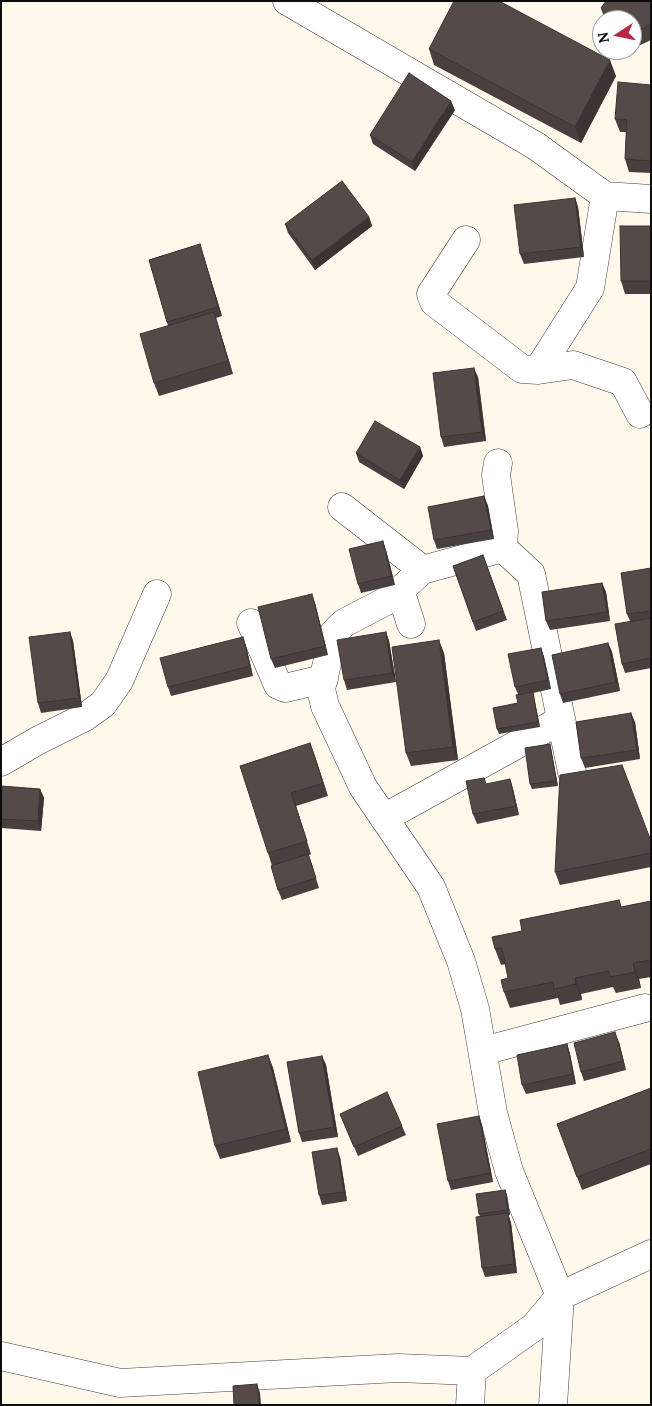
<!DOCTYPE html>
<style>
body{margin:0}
#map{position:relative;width:652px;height:1406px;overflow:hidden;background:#fff8eb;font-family:Lora,serif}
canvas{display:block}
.frame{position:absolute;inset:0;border:2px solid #0c0c0c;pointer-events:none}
.north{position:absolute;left:592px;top:10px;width:50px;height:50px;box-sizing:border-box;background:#fff;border:1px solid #9e9e9e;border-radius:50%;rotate:259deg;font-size:14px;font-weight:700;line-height:20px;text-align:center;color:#0c0c0c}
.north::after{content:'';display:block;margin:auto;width:18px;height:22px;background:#b82845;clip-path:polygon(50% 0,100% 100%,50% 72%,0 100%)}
</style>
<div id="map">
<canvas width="652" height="1406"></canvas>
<div class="frame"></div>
<div class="north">N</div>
</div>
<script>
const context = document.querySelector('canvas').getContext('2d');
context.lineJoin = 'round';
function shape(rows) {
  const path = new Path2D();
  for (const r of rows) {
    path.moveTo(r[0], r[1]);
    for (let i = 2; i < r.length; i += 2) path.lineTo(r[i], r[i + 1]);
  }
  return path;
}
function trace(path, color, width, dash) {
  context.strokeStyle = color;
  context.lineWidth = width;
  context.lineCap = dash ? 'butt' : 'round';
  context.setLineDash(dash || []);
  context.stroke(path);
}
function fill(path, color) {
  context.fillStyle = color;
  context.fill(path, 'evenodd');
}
const street = shape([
 [287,1,536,146,605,196,651,199],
 [605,196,590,288,538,370,573,365,623,382,640,414],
 [466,240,431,294,434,302,522,369,538,370],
 [498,463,496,475,504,531,503,548],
 [342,507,423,570],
 [400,590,411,624],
 [251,623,278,685,285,688,324,679],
 [1,762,37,741,85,717,103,704,119,681,157,594],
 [384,818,561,720],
 [483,1051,645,1008],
 [1,1356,120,1383,398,1368,472,1371,534,1327,560,1296,651,1254],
 [470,1405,472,1371],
 [553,1405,560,1296,509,1171,493,1113,475,1009,461,961,431,887,363,787,325,706,321,689,334,633,344,623,392,598,422,570,503,548,531,574,572,772]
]);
const wall = shape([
 [651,1,651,40,632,49,632,20,605,20,601,8],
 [429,49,616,76,581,143,434,65],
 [651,85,651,173,629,172,625,159,626,132,620,132,615,119],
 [455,110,415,171,373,144,370,135],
 [575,198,578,207,584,257,524,264,520,254],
 [369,217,372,226,315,270,288,233,285,224],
 [651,226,651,294,625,294,621,281],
 [200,244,222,316,216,318,233,374,159,396,154,383,168,326,149,260],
 [478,377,486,441,444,447,441,437],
 [420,447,423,456,404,489,359,462,356,453],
 [484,496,488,506,494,539,437,549,434,540],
 [386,550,395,585,361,593,358,584],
 [483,555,507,620,476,631,453,566],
 [651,568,651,668,625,673,622,664,630,621,627,614],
 [602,583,606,592,610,621,550,630,546,621],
 [315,603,328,655,275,668,271,659],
 [70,632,73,641,82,707,41,713,38,703],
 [386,632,389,641,396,682,347,690,344,680],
 [243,637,246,646,253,676,171,696,168,687],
 [608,643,612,652,620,691,563,703,560,694],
 [541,648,544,657,551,689,533,693,540,727,499,734,497,729,518,703,518,694,515,687],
 [444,653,458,760,411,766,406,753],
 [635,722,640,759,585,768,581,758],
 [310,743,328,796,296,806,311,854,309,855,319,888,282,900,278,890,272,866,268,853],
 [550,744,551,749,558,786,532,789,530,784],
 [510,779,513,789,519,815,477,824,473,814],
 [1,786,40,789,44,798,41,831,1,828],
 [651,841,651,867,560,885,555,872],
 [651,901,651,977,639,979,641,988,616,993,613,987,581,994,582,1000,560,1005,558,998,510,1008,504,992,508,978,506,964,501,965,495,949,522,931,622,907],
 [619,1042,626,1070,584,1081,581,1072],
 [567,1044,570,1054,576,1084,526,1094,522,1085],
 [268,1055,273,1068,291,1142,220,1159,215,1146],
 [322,1056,326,1065,338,1137,302,1142,299,1133],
 [651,1088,651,1164,582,1190,557,1124],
 [340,1114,402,1126,406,1135,358,1156],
 [479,1116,482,1125,493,1182,451,1190,448,1181],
 [340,1157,347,1201,322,1205,319,1195],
 [505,1190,507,1195,510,1215,508,1215,511,1223,517,1273,485,1277,482,1268,480,1216,479,1214]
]);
const shadedWall = shape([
 [610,60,616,76,581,143,575,127],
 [451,101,455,110,415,171,412,162],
 [575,198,578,207,584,257,581,247],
 [369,217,372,226,315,270,312,260],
 [200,244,203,254,222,316,218,307],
 [214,312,218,325,233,374,228,361],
 [474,368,478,377,486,441,482,432],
 [420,447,423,456,404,489,400,480],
 [484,496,488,506,494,539,491,530],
 [383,541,386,550,395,585,391,576],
 [602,583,606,592,610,621,607,612],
 [312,594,315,603,328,655,325,646],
 [70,632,73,641,82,707,79,698],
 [386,632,389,641,396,682,392,673],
 [243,637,246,646,253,676,250,666],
 [439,640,444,653,458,760,453,747],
 [608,643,612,652,620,691,616,682],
 [541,648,544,657,551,689,548,680],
 [533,692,540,727,538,722],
 [631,713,635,722,640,759,637,750],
 [310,743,315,756,328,796,323,783],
 [550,744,551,749,558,786,556,781],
 [510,779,513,789,519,815,516,806],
 [40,789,44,798,41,831,38,821],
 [291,793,296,806,311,854,307,841],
 [633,963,639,979,641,988,635,972],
 [575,978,581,994,582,1000,576,984],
 [615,1032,619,1042,626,1070,623,1061],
 [567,1044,570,1054,576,1084,573,1074],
 [268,1055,273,1068,291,1142,286,1129],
 [322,1056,326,1065,338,1137,334,1127],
 [479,1116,482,1125,493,1182,490,1173],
 [337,1148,340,1157,347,1201,344,1192],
 [505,1190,507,1195,510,1215,508,1210],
 [508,1213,511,1223,517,1273,514,1264],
 [257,1384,260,1393,261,1405,259,1405]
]);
const building = shape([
 [454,1,499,1,610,60,575,127,429,49,454,1],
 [606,1,651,1,651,24,632,34,632,20,611,20,601,8,606,1],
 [409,73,451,101,412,162,370,135,409,73],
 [618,82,651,85,651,161,625,159,627,120,615,119,618,82],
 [342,181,369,217,312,260,285,224,342,181],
 [575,198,581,247,520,254,514,205,575,198],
 [620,226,651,226,651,281,621,281,620,226],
 [200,244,218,307,167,322,149,260,200,244],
 [214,312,228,361,154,383,140,334,214,312],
 [474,368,482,432,441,437,433,373,474,368],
 [375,421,420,447,400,480,356,453,375,421],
 [484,496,491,530,434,540,428,507,484,496],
 [383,541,391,576,358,584,349,549,383,541],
 [483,555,503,611,473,622,453,566,483,555],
 [651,568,651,611,627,614,621,573,651,568],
 [602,583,607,612,546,621,542,592,602,583],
 [312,594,325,646,271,659,258,607,312,594],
 [651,618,651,658,622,664,615,624,651,618],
 [70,632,79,698,38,703,29,637,70,632],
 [386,632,392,673,344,680,337,640,386,632],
 [243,637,250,666,168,687,160,658,243,637],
 [439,640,453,747,406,753,392,647,439,640],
 [608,643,616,682,560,694,552,655,608,643],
 [541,648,548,680,515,687,508,654,541,648],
 [533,692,538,722,497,729,493,708,518,703,516,695,533,692],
 [631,713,637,750,581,758,576,722,631,713],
 [310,743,323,783,291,793,307,841,268,853,240,766,310,743],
 [550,744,556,781,530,784,525,748,550,744],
 [622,765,651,841,651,853,555,872,560,775,622,765],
 [484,778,486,784,510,779,516,806,473,814,466,781,484,778],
 [1,786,40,789,38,821,1,819,1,786],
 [308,854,316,878,278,890,271,866,308,854],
 [619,900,621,907,651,901,651,960,633,963,635,972,610,977,609,971,575,978,576,984,554,989,553,982,504,992,501,980,508,978,502,948,495,949,492,937,522,931,520,920,619,900],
 [615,1032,623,1061,581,1072,574,1043,615,1032],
 [567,1044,573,1074,522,1085,517,1055,567,1044],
 [268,1055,286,1129,215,1146,198,1072,268,1055],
 [322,1056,334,1127,299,1133,287,1062,322,1056],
 [651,1088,651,1149,577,1177,557,1124,651,1088],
 [387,1092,402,1126,354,1147,340,1114,387,1092],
 [479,1116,490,1173,448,1181,437,1124,479,1116],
 [337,1148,344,1192,319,1195,312,1152,337,1148],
 [505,1190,508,1210,479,1214,476,1194,505,1190],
 [508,1213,514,1264,482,1268,476,1217,508,1213],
 [257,1384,259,1405,234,1405,233,1386,257,1384]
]);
trace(street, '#3f3f3f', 29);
trace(street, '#fff', 28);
fill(wall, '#48403f');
fill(shadedWall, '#3b3433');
fill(building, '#544b49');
trace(building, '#3b3433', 1);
</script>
